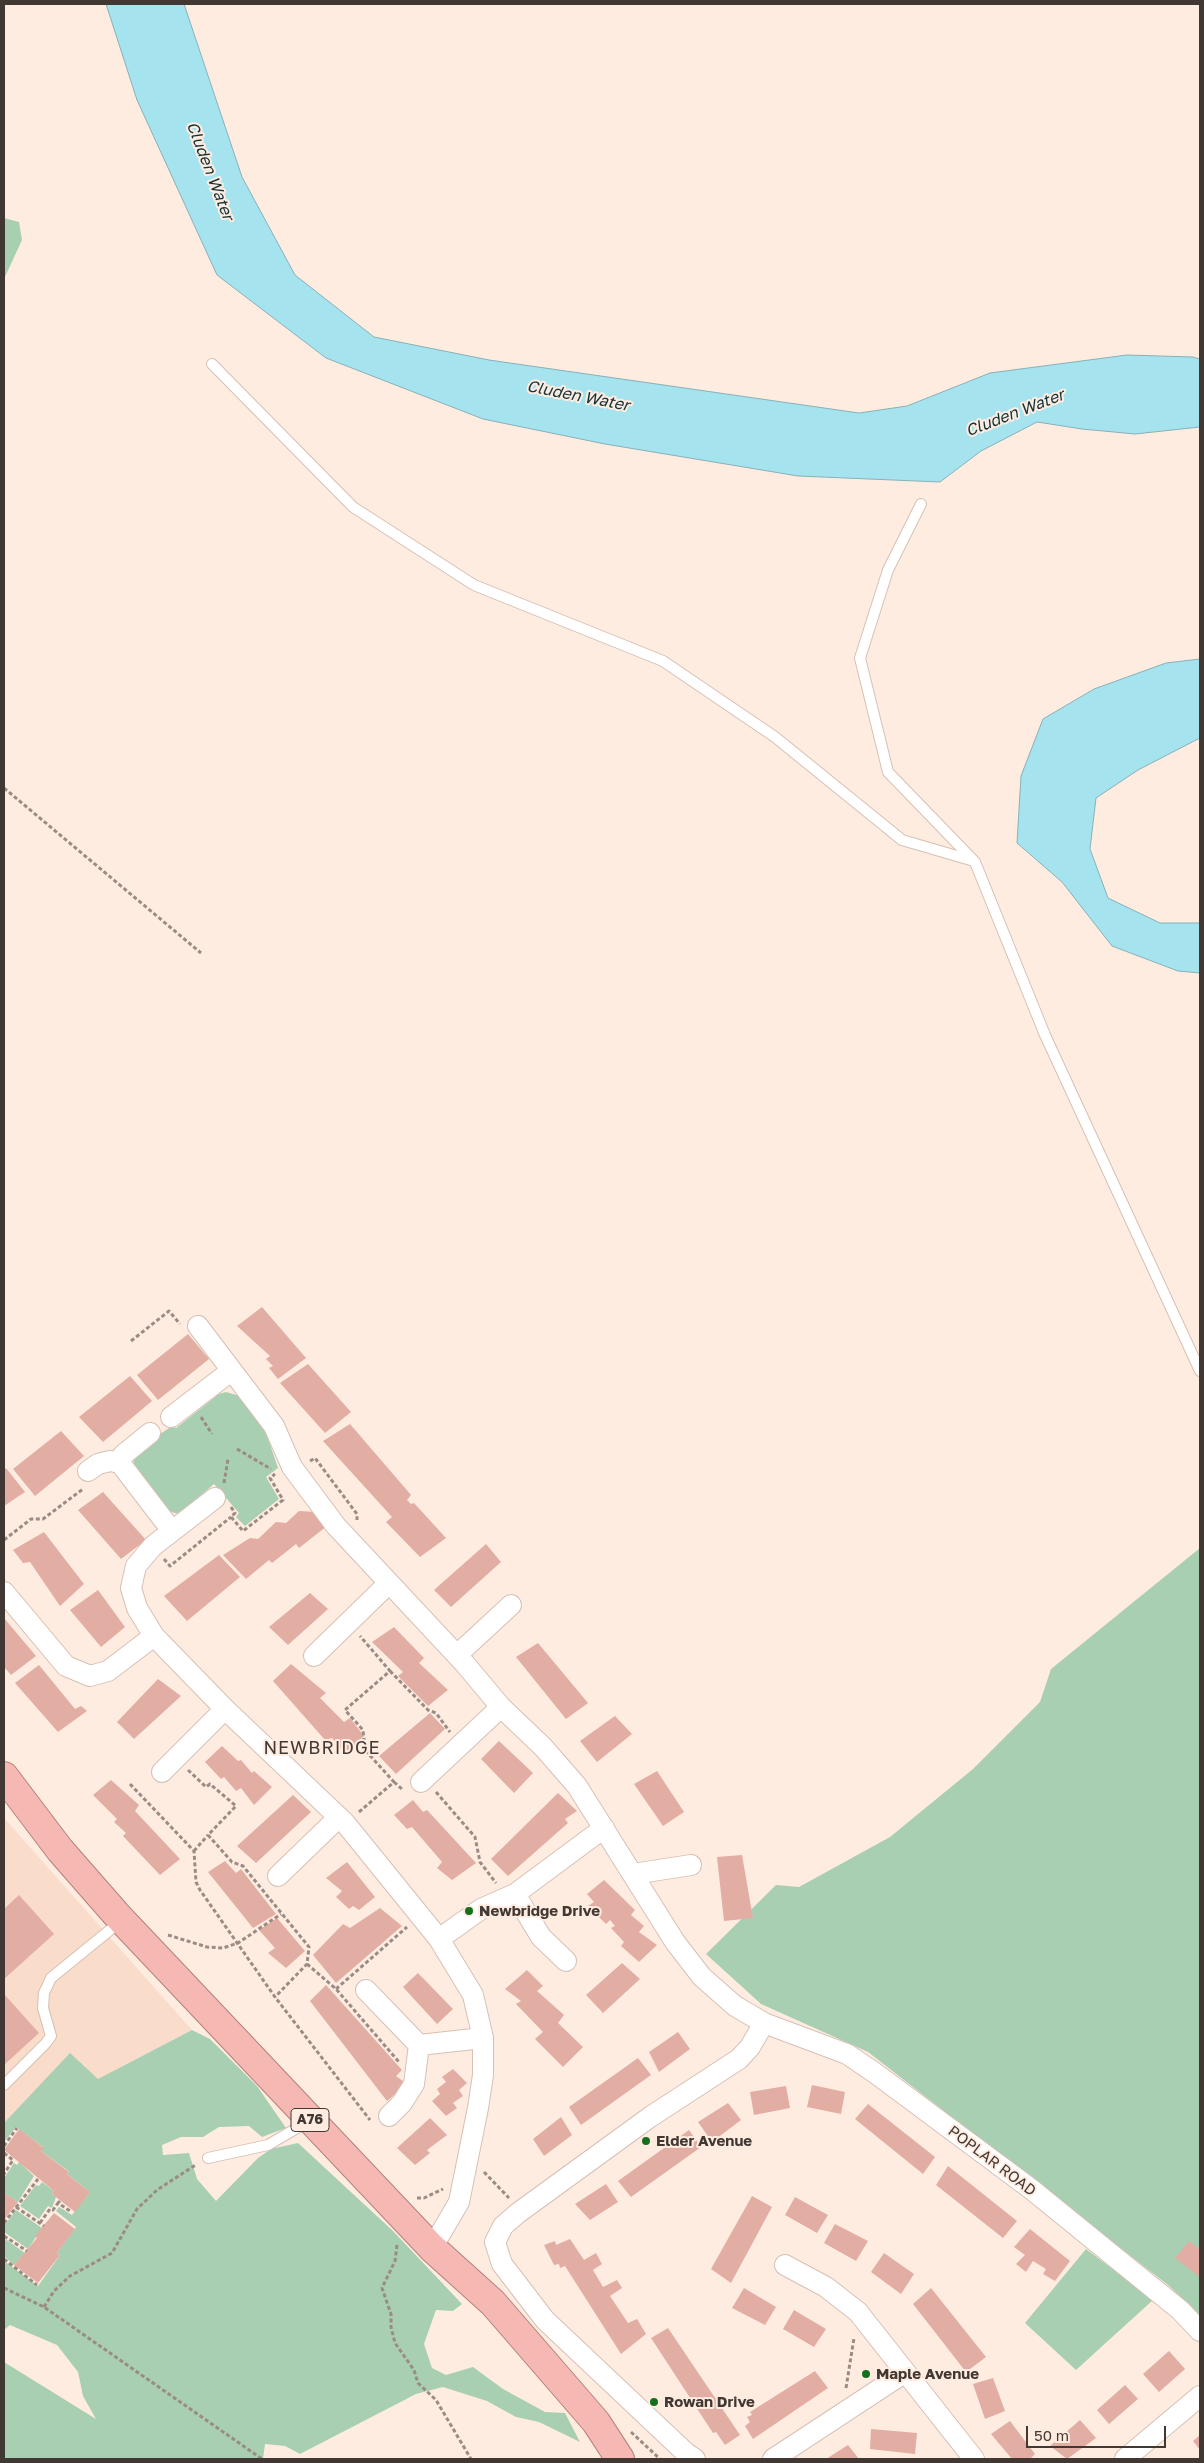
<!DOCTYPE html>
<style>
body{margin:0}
#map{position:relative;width:1204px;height:2463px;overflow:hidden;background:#ffece1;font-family:"Golos Text",sans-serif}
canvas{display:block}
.frame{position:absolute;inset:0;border:5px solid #413833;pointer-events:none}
.scale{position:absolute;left:1026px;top:2426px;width:140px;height:22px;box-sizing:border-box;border:2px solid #413833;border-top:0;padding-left:6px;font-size:15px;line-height:18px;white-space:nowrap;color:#413833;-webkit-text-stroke:4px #ffece1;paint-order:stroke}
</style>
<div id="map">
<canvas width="1204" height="2463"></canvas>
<div class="frame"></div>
<div class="scale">50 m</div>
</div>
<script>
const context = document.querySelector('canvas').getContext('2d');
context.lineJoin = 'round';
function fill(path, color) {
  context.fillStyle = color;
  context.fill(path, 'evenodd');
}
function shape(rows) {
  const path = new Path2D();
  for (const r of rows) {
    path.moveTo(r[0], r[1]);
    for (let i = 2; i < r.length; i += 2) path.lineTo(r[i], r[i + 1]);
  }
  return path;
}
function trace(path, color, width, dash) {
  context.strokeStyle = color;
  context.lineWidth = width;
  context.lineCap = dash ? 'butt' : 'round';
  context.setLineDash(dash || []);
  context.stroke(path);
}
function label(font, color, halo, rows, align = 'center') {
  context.font = font + ' "Golos Text",sans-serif';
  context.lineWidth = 4;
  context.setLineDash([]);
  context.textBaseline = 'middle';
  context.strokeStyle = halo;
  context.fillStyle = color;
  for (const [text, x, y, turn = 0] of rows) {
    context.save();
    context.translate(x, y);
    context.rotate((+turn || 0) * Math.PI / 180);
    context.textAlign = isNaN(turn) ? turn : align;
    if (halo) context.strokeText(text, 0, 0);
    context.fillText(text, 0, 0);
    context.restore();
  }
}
const built = shape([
 [4,1818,192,2030,98,2079,21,2105,4,2123]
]);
const green = shape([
 [4,218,19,222,22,240,4,279],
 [226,1392,240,1396,246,1403,266,1433,278,1468,266,1477,279,1499,245,1526,236,1517,239,1513,214,1484,179,1514,164,1510,133,1465,135,1456,154,1438,172,1426,176,1428,219,1394],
 [1200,1548,1200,2315,1168,2285,868,2052,761,2004,706,1954,776,1885,799,1887,890,1837,973,1769,1040,1702,1051,1669],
 [192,2030,210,2039,257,2086,286,2128,262,2137,249,2126,219,2127,203,2137,181,2137,162,2145,163,2155,189,2153,197,2179,216,2201,258,2158,271,2149,298,2143,393,2231,462,2304,453,2311,436,2310,424,2344,432,2368,446,2375,473,2367,503,2389,545,2412,565,2413,580,2442,539,2422,516,2417,487,2401,443,2387,416,2394,300,2454,285,2446,265,2444,263,2459,4,2459,4,2362,96,2419,83,2396,78,2372,57,2345,10,2325,4,2330,4,2261,38,2286,60,2255,57,2253,76,2227,56,2211,59,2207,72,2215,90,2192,67,2174,69,2172,67,2170,41,2151,43,2147,16,2127,4,2142,4,2123,70,2053,98,2079],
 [19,2162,34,2176,18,2202,4,2193,4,2178,14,2163,17,2165],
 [42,2182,54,2191,52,2194,56,2197,52,2208,48,2206,39,2219,20,2206,36,2185,39,2186],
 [16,2210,42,2228,28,2249,4,2232,4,2226],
 [4,2238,25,2253,14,2265,4,2256],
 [1086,2249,1153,2300,1076,2370,1025,2323]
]);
const water = shape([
 [106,4,184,4,242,177,295,275,374,337,489,360,859,413,907,406,990,373,1127,355,1193,357,1200,359,1200,427,1135,434,1082,429,1037,422,981,451,940,482,798,476,605,444,483,419,326,358,217,275,137,100,106,4],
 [1200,659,1200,738,1138,770,1096,798,1090,849,1108,898,1160,923,1200,923,1200,973,1178,971,1112,946,1062,882,1017,843,1021,776,1043,719,1094,689,1166,663,1200,659]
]);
const building = shape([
 [262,1307,306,1358,278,1379,269,1368,273,1366,266,1359,270,1356,237,1326],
 [188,1334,209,1359,158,1400,137,1375],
 [308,1364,351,1412,325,1433,280,1383],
 [130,1376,152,1401,103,1442,79,1417],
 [350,1424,411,1495,407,1500,411,1504,414,1503,446,1538,420,1557,386,1522,392,1517,323,1441],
 [61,1431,84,1456,35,1496,13,1469],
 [6,1468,25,1492,4,1506,4,1470],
 [103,1492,146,1540,121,1559,78,1510],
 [299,1511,317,1512,327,1526,299,1548,296,1544,272,1563,269,1560,246,1579,223,1555,250,1538,258,1539,276,1522,286,1523],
 [44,1532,84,1584,60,1606,30,1562,23,1563,13,1550],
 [486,1544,501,1562,451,1607,434,1590],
 [219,1555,240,1577,187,1621,164,1596],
 [98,1590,125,1627,101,1647,70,1610],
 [310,1593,328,1609,288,1645,269,1627],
 [4,1618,36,1656,11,1675,4,1667],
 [394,1627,424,1658,419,1663,448,1690,428,1706,398,1676,403,1672,372,1642],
 [538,1643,588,1703,566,1719,516,1657],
 [291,1664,326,1693,320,1698,344,1722,350,1718,364,1736,345,1753,332,1738,325,1740,273,1681],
 [39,1665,75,1709,81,1706,87,1711,58,1732,15,1683],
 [158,1679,181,1696,134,1739,117,1722],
 [430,1713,445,1729,396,1774,379,1756],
 [615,1716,632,1734,597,1762,580,1741],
 [499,1741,533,1773,514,1793,481,1759],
 [222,1746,238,1761,241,1760,252,1773,254,1771,272,1787,254,1805,241,1788,236,1791,224,1777,221,1779,205,1762],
 [657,1771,684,1812,663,1826,634,1784],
 [111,1780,139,1805,135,1811,180,1859,160,1875,123,1836,126,1833,114,1822,117,1819,93,1795],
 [558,1793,577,1811,565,1819,568,1823,508,1876,491,1859],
 [293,1795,311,1812,256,1863,237,1846],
 [413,1800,423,1812,427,1810,476,1863,452,1880,437,1868,442,1862,412,1827,407,1829,394,1815],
 [742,1855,753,1918,724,1921,717,1857],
 [225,1861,236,1873,241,1869,276,1914,253,1928,208,1872],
 [347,1862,375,1897,359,1910,353,1906,349,1909,336,1897,342,1891,326,1878],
 [604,1880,635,1910,631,1915,644,1926,639,1932,657,1945,639,1962,621,1946,624,1942,611,1928,615,1926,610,1920,606,1924,588,1906,594,1902,587,1894],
 [19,1895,54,1934,4,1979,4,1909],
 [380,1908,402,1926,336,1983,313,1955,343,1924,350,1928],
 [277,1918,305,1951,286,1968,268,1953,275,1948,259,1930],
 [622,1963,640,1979,603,2013,586,1995],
 [527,1970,543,1986,537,1991,564,2015,558,2023,583,2047,563,2067,535,2039,543,2032,516,2004,521,2001,505,1989],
 [418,1973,453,2009,437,2024,403,1987],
 [326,1985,402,2070,396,2076,407,2084,387,2101,310,2001],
 [4,1994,39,2033,4,2065],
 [678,2032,690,2049,659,2072,649,2052],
 [638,2058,651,2075,581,2125,569,2107],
 [453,2069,467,2083,459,2090,463,2096,453,2103,457,2108,446,2116,432,2101,440,2094,437,2089,446,2082,442,2077],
 [812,2085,845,2092,841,2114,807,2107],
 [786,2086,790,2108,754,2115,750,2092],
 [728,2103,741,2120,712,2142,698,2122],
 [868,2104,935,2157,923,2174,855,2119],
 [561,2117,572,2135,544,2156,533,2139],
 [430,2118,447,2135,427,2150,430,2153,415,2165,397,2148],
 [19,2129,44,2148,41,2151,69,2172,67,2174,90,2192,75,2212,52,2194,54,2191,4,2150],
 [689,2130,701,2147,631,2197,618,2181],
 [948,2166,1017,2221,1003,2238,936,2185],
 [606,2184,618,2202,590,2220,575,2204],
 [4,2193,18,2202,4,2220],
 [752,2196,772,2207,731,2283,711,2269],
 [795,2197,828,2215,817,2233,785,2215],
 [54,2213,75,2229,57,2253,60,2255,38,2283,14,2265,37,2238,35,2236],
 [835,2224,868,2241,856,2261,824,2243],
 [1030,2229,1070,2261,1055,2281,1043,2274,1046,2269,1033,2261,1026,2272,1016,2264,1025,2255,1014,2247],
 [570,2239,584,2260,596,2253,602,2264,593,2270,603,2287,617,2280,622,2288,610,2296,628,2323,637,2319,646,2334,621,2354,565,2266,560,2268,559,2264,554,2265,544,2245,555,2241,556,2245],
 [1189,2241,1200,2249,1200,2277,1175,2258],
 [884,2253,914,2274,901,2294,871,2272],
 [744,2288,776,2307,765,2325,732,2308],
 [931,2288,986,2357,966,2372,913,2304],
 [794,2310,826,2329,814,2347,783,2329],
 [668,2328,740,2435,725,2445,716,2432,713,2433,651,2338],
 [1169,2351,1185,2369,1159,2392,1143,2374],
 [815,2371,828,2388,753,2439,745,2426,750,2422,747,2417,752,2415,750,2412],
 [993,2378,1005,2411,985,2419,973,2384],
 [1125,2385,1138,2399,1109,2424,1097,2410],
 [1080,2420,1096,2438,1067,2459,1050,2446],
 [1010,2421,1035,2454,1030,2459,1012,2459,991,2434],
 [871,2429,917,2433,915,2454,870,2449],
 [1200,2435,1200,2450,1193,2441],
 [848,2445,859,2459,826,2459]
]);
const path = shape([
 [4,788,201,953],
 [131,1341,169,1311,180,1324],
 [201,1417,212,1434],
 [237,1449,271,1469],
 [310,1461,315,1458,357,1514,357,1520],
 [224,1483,228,1459],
 [231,1507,235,1513,231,1517,243,1531,283,1500,270,1478,275,1474],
 [4,1540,31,1519,43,1519,83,1489],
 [164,1559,170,1566,231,1517],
 [390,1671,428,1710,436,1713,450,1732],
 [188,1770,206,1787,210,1784,236,1806,208,1835,232,1862,243,1866,309,1947,307,1964,275,1997],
 [394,1782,403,1790],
 [130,1784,194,1851,196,1882,200,1890,275,1997,370,2120],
 [436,1792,475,1837,480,1862,496,1883],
 [359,1812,394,1782,365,1750,363,1730,345,1710,390,1671,360,1636],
 [194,1851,208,1835],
 [168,1935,207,1947,223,1948,238,1943,281,1914],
 [307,1964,336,1989,399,2062],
 [336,1989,407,1927],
 [4,2146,17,2128],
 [4,2153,13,2160,4,2174],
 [484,2172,509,2198],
 [417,2198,424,2198,443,2189],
 [60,2201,58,2203,70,2211,72,2210],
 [16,2207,44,2226],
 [4,2223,38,2179],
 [40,2223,50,2209,53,2210,58,2203],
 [4,2236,27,2251],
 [397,2245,395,2261,382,2288,391,2314,391,2327,395,2343,414,2370,418,2383,436,2400,471,2459],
 [4,2259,37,2285],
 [4,2288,44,2307,262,2459],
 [44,2307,54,2291,70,2276,112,2253,137,2209,157,2190,197,2164],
 [846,2388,854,2338],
 [631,2432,660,2459]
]);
const service = shape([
 [212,364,353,507,474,585,663,661,775,737,902,840,974,861],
 [921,504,888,570,860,658,888,772,975,862,1045,1035,1200,1371],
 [4,2085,46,2043,51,2036,43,2008,44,1993,51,1978,121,1921],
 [208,2158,268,2145,309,2121]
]);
const minor = shape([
 [198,1326,274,1426,292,1467,336,1526,465,1664,501,1707,543,1747,577,1786,675,1942,702,1977,735,2006,764,2023,847,2054,875,2073,1031,2189,1180,2310,1200,2331],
 [171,1417,231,1371],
 [120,1463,172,1531],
 [88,1471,98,1464,110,1461,120,1463,123,1455,150,1433],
 [215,1498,153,1546,136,1566,131,1588,137,1608,154,1636,225,1709,345,1823,439,1939,473,1995,483,2038,483,2075,478,2108,459,2202,432,2248],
 [4,1592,66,1666,90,1676,108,1671,154,1636],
 [457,1655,511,1605],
 [314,1656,388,1584],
 [162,1772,225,1709],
 [421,1782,501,1707],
 [633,1874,691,1865],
 [278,1876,339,1817],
 [515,1894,541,1937,566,1961],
 [439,1939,481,1909,515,1894,604,1828],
 [366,1990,419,2045,414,2084,402,2103,389,2116],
 [419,2045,483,2038],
 [785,2265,826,2287,858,2312,974,2459],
 [695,2459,686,2453,545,2320,502,2264,495,2242,503,2226,518,2213,650,2117,739,2059,750,2047,764,2023],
 [773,2459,904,2373],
 [1125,2459,1200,2396]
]);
const trunk = shape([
 [4,1776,60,1850,116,1914,432,2248,493,2303,596,2422,620,2459]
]);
const markers = [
 [469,1911,5,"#14701c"],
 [646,2141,5,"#14701c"],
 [866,2374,5,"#14701c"],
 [654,2402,5,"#14701c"]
];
const shields = [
 [310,2120,38]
];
const shieldNames = [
 ["A76",310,2120]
];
const poiNames = [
 ["Newbridge Drive",479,1911],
 ["Elder Avenue",656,2141],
 ["Maple Avenue",876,2374],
 ["Rowan Drive",664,2402]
];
const streetNames = [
 ["POPLAR ROAD",992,2161,37]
];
const waterNames = [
 ["Cluden Water",210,171,69],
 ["Cluden Water",578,396,11],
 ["Cluden Water",1015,413,-21]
];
const quarterNames = [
 ["NEWBRIDGE",322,1748]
];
fill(built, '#fadccb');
fill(green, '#a8cfb1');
fill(water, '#a5e4ef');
trace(water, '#87b0b7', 1);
fill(building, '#e2ada2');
trace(service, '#d6c0b3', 12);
trace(minor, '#d6c0b3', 22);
trace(trunk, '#b5807a', 30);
trace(path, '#9a8c85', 3, [4, 2.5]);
trace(service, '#fff', 10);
trace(minor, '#fff', 20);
trace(trunk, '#f6b8b3', 28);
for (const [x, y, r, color] of markers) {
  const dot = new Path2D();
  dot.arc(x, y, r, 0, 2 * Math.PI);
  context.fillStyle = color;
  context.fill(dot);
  trace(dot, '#ffece1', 2);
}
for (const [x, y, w] of shields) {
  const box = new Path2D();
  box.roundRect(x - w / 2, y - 11.5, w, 23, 4);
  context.fillStyle = '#ffece1';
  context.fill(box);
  trace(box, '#413833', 1);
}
label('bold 14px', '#413833', null, shieldNames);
label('bold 15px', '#413833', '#ffece1', poiNames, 'left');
label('15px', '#413833', '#ffece1', streetNames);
label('italic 16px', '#123237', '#ffece1', waterNames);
context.letterSpacing = '1px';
label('18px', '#413833', '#ffece1', quarterNames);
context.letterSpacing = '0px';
</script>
